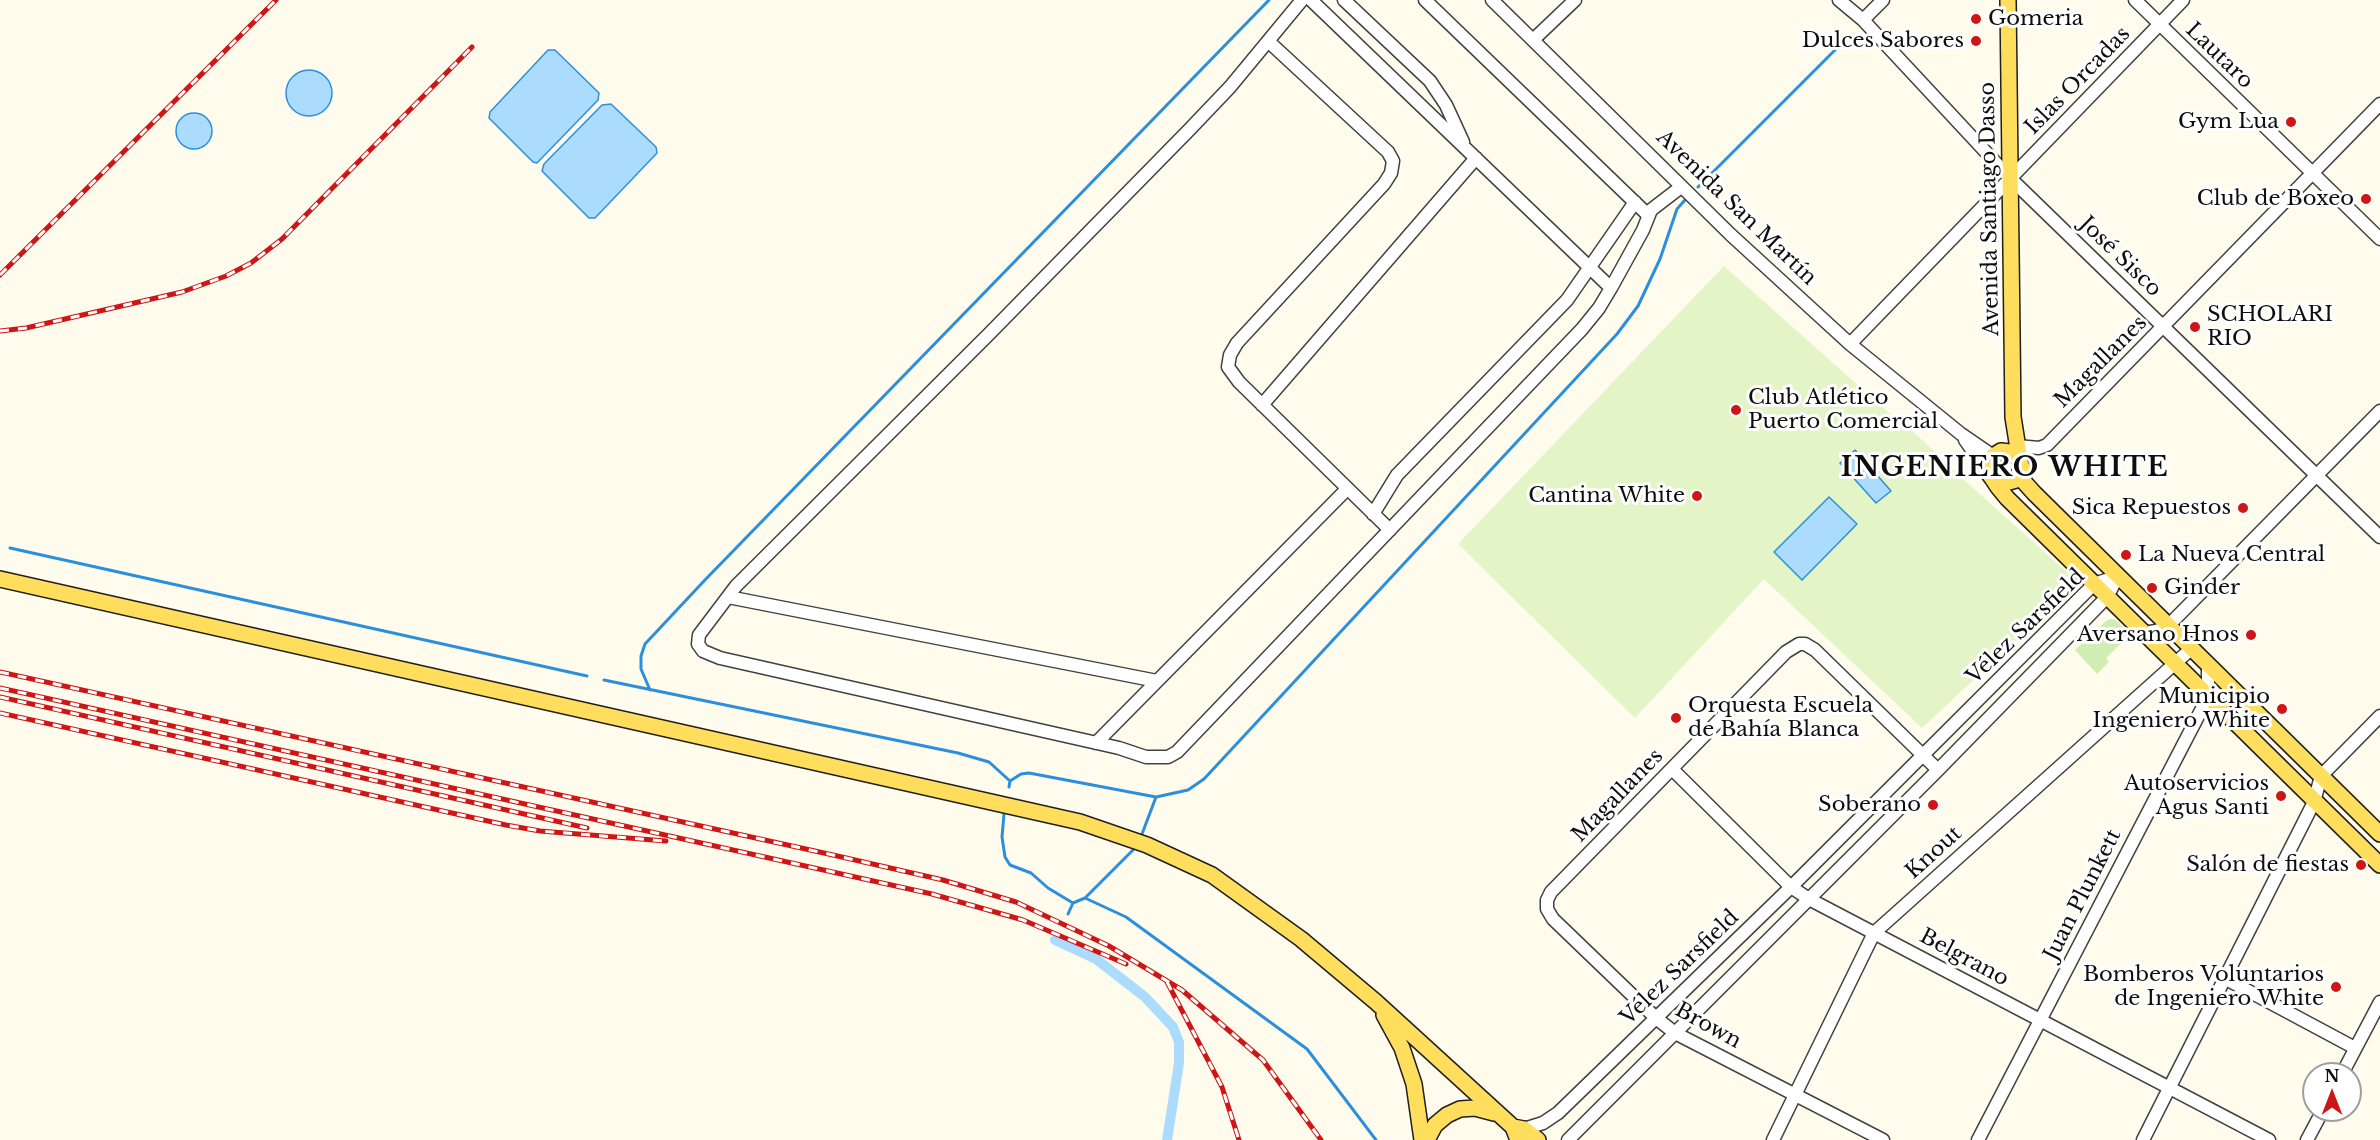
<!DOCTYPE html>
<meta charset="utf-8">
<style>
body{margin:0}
#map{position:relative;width:2380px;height:1140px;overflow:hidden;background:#fffcee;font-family:"Libre Baskerville",serif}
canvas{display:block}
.north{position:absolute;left:2302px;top:1062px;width:60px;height:60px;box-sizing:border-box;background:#fff;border:2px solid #9f9f9f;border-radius:50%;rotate:0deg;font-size:16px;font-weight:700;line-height:24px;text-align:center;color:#0e0e0e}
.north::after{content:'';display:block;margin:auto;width:21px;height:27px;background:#ce1617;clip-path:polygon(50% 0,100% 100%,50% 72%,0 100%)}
</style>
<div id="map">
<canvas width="2380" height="1140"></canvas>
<div class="north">N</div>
</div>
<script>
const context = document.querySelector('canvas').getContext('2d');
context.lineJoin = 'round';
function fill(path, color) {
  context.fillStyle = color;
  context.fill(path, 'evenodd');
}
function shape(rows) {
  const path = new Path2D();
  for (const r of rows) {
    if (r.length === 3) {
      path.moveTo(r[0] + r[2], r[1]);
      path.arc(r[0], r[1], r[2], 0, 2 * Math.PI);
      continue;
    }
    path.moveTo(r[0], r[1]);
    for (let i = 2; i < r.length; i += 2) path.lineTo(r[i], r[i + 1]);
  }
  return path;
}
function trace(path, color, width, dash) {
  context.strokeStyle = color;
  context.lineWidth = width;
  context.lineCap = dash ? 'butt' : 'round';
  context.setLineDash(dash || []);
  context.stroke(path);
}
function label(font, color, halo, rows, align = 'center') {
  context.font = font + ' "Libre Baskerville",serif';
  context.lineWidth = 6;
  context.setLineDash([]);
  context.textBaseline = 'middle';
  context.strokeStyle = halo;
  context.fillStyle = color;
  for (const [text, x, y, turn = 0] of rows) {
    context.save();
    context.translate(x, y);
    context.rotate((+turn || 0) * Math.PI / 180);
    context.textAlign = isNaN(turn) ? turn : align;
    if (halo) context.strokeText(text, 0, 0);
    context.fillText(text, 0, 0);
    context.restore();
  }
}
const green = shape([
 [2112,619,2116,620,2130,635,2106,658,2109,662,2097,674,2075,650,2107,620]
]);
const pitch = shape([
 [1724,266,1907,429,1909,428,1935,452,1934,453,2078,582,1922,728,1764,579,1635,718,1458,544]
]);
const water = shape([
 [548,50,555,50,599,93,598,100,537,163,533,162,489,118,490,112,548,50],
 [309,93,23],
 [611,104,656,147,657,153,595,218,589,218,542,171,544,164,602,105,611,104],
 [194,131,18],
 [1855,450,1891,491,1876,503,1840,463,1855,450],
 [1829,497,1857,524,1802,580,1774,552,1829,497]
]);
const stream = shape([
 [1698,187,1846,39],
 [10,548,587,676],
 [604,680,958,753,989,762,1010,781],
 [650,690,641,669,641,656,645,644,703,582,1269,0],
 [1009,787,1010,781,1021,774,1029,773,1156,797,1188,790,1204,779,1617,334,1638,306,1660,259,1677,209,1685,200],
 [1004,814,1002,837,1005,857,1010,865,1031,873,1048,888,1073,903],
 [1142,834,1156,797],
 [1085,898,1126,917,1307,1049,1376,1140],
 [1068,914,1073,903,1085,898,1133,850]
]);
const canal = shape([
 [1055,940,1096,959,1145,997,1173,1027,1179,1042,1179,1063,1167,1140]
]);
const minor = shape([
 [1302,0,1230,87,1189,130,989,334,736,586,699,635,698,644,703,651,720,658,1119,748,1146,757,1168,757,1177,752,1582,329,1599,308,1611,288,1643,230,1651,210,1681,187],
 [1311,0,1611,288],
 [1344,0,1430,81,1446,105,1463,142],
 [1425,0,1648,215],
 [1492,0,1731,235,1850,344,1961,434,1993,456],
 [1839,0,1863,20,2010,178,2380,537],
 [2135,0,2380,239],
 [1863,20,1883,0],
 [1533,40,1575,0],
 [1268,41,1388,152,1393,161,1391,173,1384,184,1237,343,1230,355,1228,367,1239,382,1390,530],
 [1850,344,2183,0],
 [1262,405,1476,158],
 [1965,440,1989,474],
 [2017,446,2039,448,2047,445,2380,104],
 [1373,514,1397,475,1567,300,1635,202],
 [728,597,1157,681],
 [2144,633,2156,631,2168,626,2380,411],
 [1096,743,1347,489],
 [1672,769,1791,887,1809,899,2269,1140],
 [2226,979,2355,1048],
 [2342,1074,2380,1002],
 [1524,1129,1543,1123,1558,1113,1791,887,2094,584,2118,576],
 [1568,1140,1938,770,2107,597,2118,576],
 [1773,1140,1874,933,2191,649],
 [1883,1140,1675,1033,1656,1018,1553,919,1547,909,1547,900,1551,892,1786,652,1799,644,1805,644,1815,650,1938,770],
 [1978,1140,2208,697,2208,665],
 [2143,1140,2314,802,2321,776,2380,716],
 [2307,1140,2323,1110]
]);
const major = shape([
 [2008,0,2013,417,2020,461],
 [2021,472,2025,483,2034,493,2380,834],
 [1992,478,2002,484,2016,480,2022,467,2018,458,2010,452,2001,451,1993,456,1988,464,1989,474,1992,478,1998,487,2007,498,2380,865],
 [0,579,1080,822,1147,845,1212,875,1301,939,1376,1002,1513,1127,1518,1140],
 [1384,1015,1402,1048,1414,1084,1422,1140],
 [1513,1127,1524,1129,1538,1140],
 [1427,1140,1435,1125,1447,1115,1460,1109,1475,1108,1494,1113]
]);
const rail = shape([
 [0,275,276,0],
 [0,331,26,328,182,292,226,276,251,263,282,239,472,47],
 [0,672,833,855,943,880,1016,902,1109,946,1182,990,1263,1060,1321,1140],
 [0,688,932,894,1023,920,1126,964],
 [0,697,587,828],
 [0,713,506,825,540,831,666,841],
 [1167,982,1222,1087,1239,1140]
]);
const markers = [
 [1976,19,6,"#ce1617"],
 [1976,41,6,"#ce1617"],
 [2291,122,6,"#ce1617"],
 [2366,199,6,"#ce1617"],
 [2195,327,6,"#ce1617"],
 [1736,410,6,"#ce1617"],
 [1697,496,6,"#ce1617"],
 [2243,508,6,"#ce1617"],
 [2126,555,6,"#ce1617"],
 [2152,588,6,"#ce1617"],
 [2251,635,6,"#ce1617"],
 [2282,709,6,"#ce1617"],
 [1676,718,6,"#ce1617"],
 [2281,796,6,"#ce1617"],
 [1933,805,6,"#ce1617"],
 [2361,865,6,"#ce1617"],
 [2336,987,6,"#ce1617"]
];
const poiNames = [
 ["Gomeria",1988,19,"left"],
 ["Dulces Sabores",1964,41],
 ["Gym Lua",2279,122],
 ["Club de Boxeo",2354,199],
 ["SCHOLARI",2207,315,"left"],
 ["RIO",2207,339,"left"],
 ["Club Atlético",1748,398,"left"],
 ["Puerto Comercial",1748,422,"left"],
 ["Cantina White",1685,496],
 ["Sica Repuestos",2231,508],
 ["La Nueva Central",2138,555,"left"],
 ["Ginder",2164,588,"left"],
 ["Aversano Hnos",2239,635],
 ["Municipio",2270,697],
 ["Ingeniero White",2270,721],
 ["Orquesta Escuela",1688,706,"left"],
 ["de Bahía Blanca",1688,730,"left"],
 ["Autoservicios",2269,784],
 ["Agus Santi",2269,808],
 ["Soberano",1921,805],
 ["Salón de fiestas",2349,865],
 ["Bomberos Voluntarios",2324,975],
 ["de Ingeniero White",2324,999]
];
const streetNames = [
 ["Lautaro",2219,56,44],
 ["Islas Orcadas",2078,81,-46],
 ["Avenida San Martín",1736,208,44],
 ["Avenida Santiago Dasso",1990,209,-91],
 ["José Sisco",2120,257,44],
 ["Magallanes",2101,362,-45],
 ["Vélez Sarsfield",2026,627,-44],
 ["Magallanes",1618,796,-46],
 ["Knout",1934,853,-42],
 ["Juan Plunkett",2083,895,-63],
 ["Belgrano",1964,958,28],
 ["Vélez Sarsfield",1680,968,-44],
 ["Brown",1708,1026,29]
];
const districtNames = [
 ["INGENIERO WHITE",2005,468]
];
fill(green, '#d0eeb3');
fill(pitch, '#e3f4c6');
fill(water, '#acdcfd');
trace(water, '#2b8fdc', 1.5);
trace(stream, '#2b8fdc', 3);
trace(canal, '#acdcfd', 10);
trace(minor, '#414141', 15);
trace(major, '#1f1f1f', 18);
trace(minor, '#fff', 12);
trace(major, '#ffde5e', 15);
trace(rail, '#ce1617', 5);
trace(rail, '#fff', 3, [9]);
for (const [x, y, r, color] of markers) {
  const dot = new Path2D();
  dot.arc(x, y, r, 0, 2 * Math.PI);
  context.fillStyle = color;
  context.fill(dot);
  trace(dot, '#fff', 2);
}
label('21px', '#0e0e0e', '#fff', poiNames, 'right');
label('21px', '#0e0e0e', '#fff', streetNames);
context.letterSpacing = '1.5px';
label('bold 27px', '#0e0e0e', '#fff', districtNames);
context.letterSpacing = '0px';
</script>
